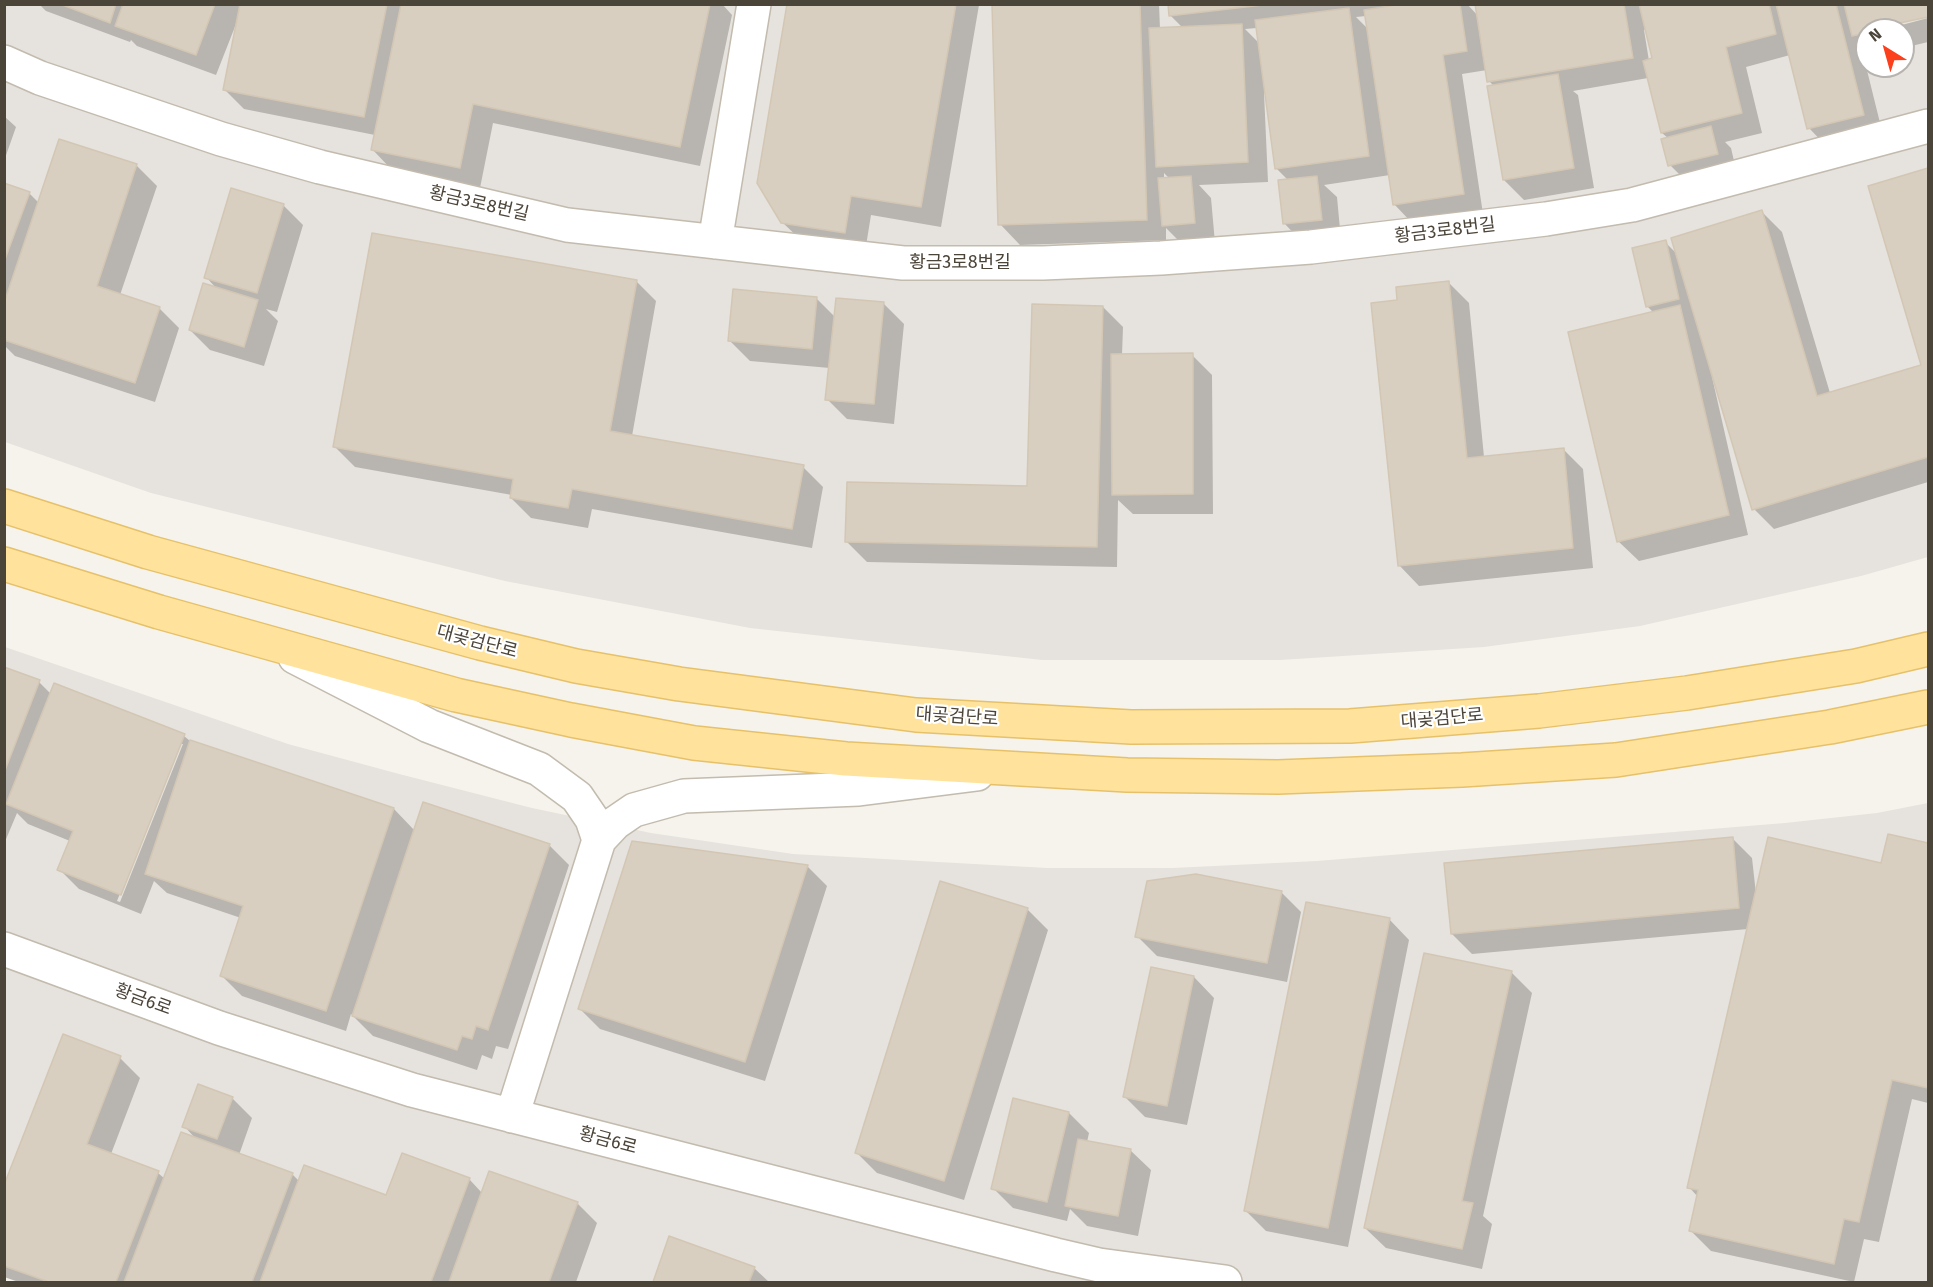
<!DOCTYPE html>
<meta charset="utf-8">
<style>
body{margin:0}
#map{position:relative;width:1933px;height:1287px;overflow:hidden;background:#f6f3ec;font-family:"Fira Sans",sans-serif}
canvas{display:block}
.frame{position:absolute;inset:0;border:6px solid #4b4439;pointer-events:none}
.north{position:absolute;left:1855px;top:18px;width:60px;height:60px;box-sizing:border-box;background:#fff;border:2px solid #b7b4b0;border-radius:50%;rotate:323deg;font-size:16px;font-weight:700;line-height:24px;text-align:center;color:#4b4439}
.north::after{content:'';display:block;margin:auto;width:21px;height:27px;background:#fc3f1d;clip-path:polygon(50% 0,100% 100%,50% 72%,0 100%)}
</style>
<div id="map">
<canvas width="1933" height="1287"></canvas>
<div class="frame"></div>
<div class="north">N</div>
</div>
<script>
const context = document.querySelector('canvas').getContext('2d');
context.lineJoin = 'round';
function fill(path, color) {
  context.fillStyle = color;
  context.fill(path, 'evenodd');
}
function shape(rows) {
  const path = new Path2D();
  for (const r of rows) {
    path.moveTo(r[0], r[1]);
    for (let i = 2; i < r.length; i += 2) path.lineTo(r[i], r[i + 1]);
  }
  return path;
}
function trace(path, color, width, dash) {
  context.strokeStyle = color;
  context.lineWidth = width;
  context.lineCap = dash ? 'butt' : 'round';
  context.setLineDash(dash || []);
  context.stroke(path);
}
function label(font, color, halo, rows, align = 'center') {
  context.font = font + ' "Fira Sans","Noto Sans KR",sans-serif';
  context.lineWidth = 4.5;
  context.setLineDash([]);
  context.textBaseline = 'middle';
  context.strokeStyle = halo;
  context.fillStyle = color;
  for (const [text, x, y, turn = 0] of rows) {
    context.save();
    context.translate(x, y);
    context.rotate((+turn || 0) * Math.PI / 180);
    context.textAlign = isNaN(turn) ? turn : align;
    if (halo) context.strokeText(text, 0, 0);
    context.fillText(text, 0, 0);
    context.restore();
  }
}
const industrial = shape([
 [5,5,1928,5,1928,557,1861,576,1640,626,1484,647,1280,660,1042,660,750,628,505,581,151,493,5,442],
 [1867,30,1903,30,1903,66,1867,66],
 [5,647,288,744,403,775,532,808,651,833,793,854,1047,868,1173,868,1317,861,1785,823,1877,813,1928,803,1928,1282,17,1282,5,1277]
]);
const shadow = shape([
 [39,4,722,4,732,15,700,166,493,123,480,188,392,170,372,149,375,135,244,109,224,89,238,19,216,75,137,46,131,40,130,42,46,11],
 [789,4,979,5,941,227,871,215,865,252,803,242,782,222],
 [993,4,1159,4,1160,29,1183,28,1170,15,1169,4,1467,4,1479,17,1476,4,1928,4,1928,15,1867,30,1867,50,1860,42,1883,135,1829,149,1809,128,1790,55,1746,67,1762,133,1725,142,1731,148,1737,174,1690,185,1670,165,1668,138,1662,133,1648,78,1573,91,1578,95,1594,188,1524,200,1504,180,1494,86,1489,81,1487,70,1462,74,1483,214,1414,225,1394,204,1390,175,1324,185,1337,197,1341,240,1304,244,1284,223,1288,180,1276,168,1266,93,1264,93,1268,182,1199,185,1211,198,1215,243,1184,246,1166,228,1166,240,1020,245,1000,224],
 [1366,16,1368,29,1356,17],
 [1257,28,1259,43,1245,29],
 [1646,29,1654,59,1649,61,1644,30],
 [1164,173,1170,179,1164,179],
 [1928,18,1928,42,1903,48,1903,30,1883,30],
 [4,116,16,127,4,161],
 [136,165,157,186,120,295,159,308,179,328,155,402,15,356,4,345,4,184,29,193,39,203],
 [1928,169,1928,482,1774,529,1754,509,1714,377,1712,377,1748,535,1639,561,1618,541,1654,313,1647,306,1665,242,1678,255,1762,212,1782,232,1830,393,1923,366,1870,187],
 [283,205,303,225,277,312,266,309,278,321,264,366,210,350,190,330,217,289,206,277],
 [636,281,656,301,632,436,803,467,823,487,812,548,592,509,588,528,531,518,511,498,512,495,355,467,335,447],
 [1449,283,1469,303,1484,457,1563,449,1583,469,1593,568,1419,586,1399,565,1399,302],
 [816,298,835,317,884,304,904,324,894,424,847,419,827,399,830,368,750,361,729,340],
 [1103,307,1123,327,1122,355,1192,355,1212,375,1213,514,1133,514,1118,500,1117,567,867,562,847,542,1029,488],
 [4,668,39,682,51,694,184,736,190,741,394,809,415,831,549,845,569,865,508,1049,496,1046,492,1059,482,1055,477,1070,373,1036,351,1014,346,1031,242,996,222,976,241,918,167,893,154,881,141,914,79,889,59,869,70,841,28,824,17,813,4,844],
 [179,744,183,744,120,902,117,901],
 [1889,836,1928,845,1928,1103,1912,1099,1879,1242,1864,1239,1854,1282,1711,1251,1691,1231,1698,1197,1689,1187,1748,929,1472,954,1452,934,1732,838,1752,858,1756,894,1882,864],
 [807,866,827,886,765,1081,600,1029,580,1009],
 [941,883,1028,910,1048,930,964,1200,877,1173,857,1153],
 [1281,892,1301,912,1287,982,1157,956,1137,936],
 [1389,919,1409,940,1348,1247,1266,1231,1246,1211],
 [1425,954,1512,973,1532,993,1483,1216,1492,1224,1482,1269,1386,1248,1365,1228],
 [1194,977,1214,998,1187,1125,1145,1117,1125,1097],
 [120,1058,140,1078,111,1154,158,1173,165,1179,196,1139,184,1126,232,1098,252,1118,239,1155,292,1174,300,1182,387,1197,403,1155,470,1180,482,1193,577,1203,597,1223,576,1282,19,1282,4,1277,4,1189],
 [1069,1113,1089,1133,1087,1142,1130,1150,1151,1170,1138,1236,1087,1226,1070,1209,1067,1221,1013,1208,993,1188],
 [670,1238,754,1268,769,1282,654,1282]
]);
const building = shape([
 [60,4,116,4,110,23,60,4],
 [123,4,215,4,196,55,115,26,123,4],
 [240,4,387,4,364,117,223,90,240,4],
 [401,4,710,4,680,147,473,104,460,168,371,150,401,4],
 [787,4,956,4,921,207,851,196,845,233,781,223,757,183,787,4],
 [992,4,1140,4,1147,220,998,225,992,4],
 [1168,4,1271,4,1169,16,1168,4],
 [1402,4,1460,4,1467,51,1443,55,1464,194,1393,205,1364,10,1402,4],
 [1475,4,1624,4,1633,58,1487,82,1475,4],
 [1639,4,1769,4,1776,34,1726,47,1742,113,1661,133,1643,61,1652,58,1639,4],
 [1776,4,1836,4,1864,115,1807,129,1776,4],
 [1844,4,1928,4,1928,17,1867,30,1867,33,1852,36,1844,4],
 [1349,8,1369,156,1275,169,1255,20,1349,8],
 [1242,24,1248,162,1156,167,1149,28,1242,24],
 [1558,74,1574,168,1503,180,1487,86,1558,74],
 [1711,126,1718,154,1668,166,1661,139,1711,126],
 [59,139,137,164,97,286,160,307,135,383,4,340,4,303,59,139],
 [1928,168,1928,457,1752,510,1671,238,1762,210,1817,396,1921,365,1868,186,1928,168],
 [1191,176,1195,223,1162,226,1158,178,1191,176],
 [1317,176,1322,220,1283,224,1278,180,1317,176],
 [4,183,30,192,4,262,4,183],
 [231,188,284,204,257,293,204,278,231,188],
 [372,233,637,280,610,431,804,465,792,529,572,489,568,508,510,498,513,479,333,447,372,233],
 [1666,240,1679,299,1646,307,1632,248,1666,240],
 [1449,281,1467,458,1564,448,1573,548,1398,566,1371,303,1397,300,1396,287,1449,281],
 [203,283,258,300,244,347,189,330,203,283],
 [733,289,817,297,812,349,728,341,733,289],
 [836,298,884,302,874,404,825,400,836,298],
 [1032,304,1103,306,1097,547,845,542,847,482,1027,486,1032,304],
 [1680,305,1729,515,1617,542,1568,332,1680,305],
 [1193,353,1193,494,1112,495,1111,354,1193,353],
 [4,667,40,680,4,773,4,667],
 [54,683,185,734,121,895,57,870,73,831,6,804,54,683],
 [190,740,394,808,326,1011,220,976,243,906,145,874,190,740],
 [423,802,550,844,488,1030,476,1026,472,1039,462,1036,457,1050,352,1016,423,802],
 [1888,834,1928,843,1928,1088,1892,1080,1859,1222,1844,1219,1834,1264,1689,1231,1698,1190,1687,1188,1768,837,1881,863,1888,834],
 [1733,837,1739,908,1451,934,1444,863,1733,837],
 [632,841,808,865,745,1062,578,1009,632,841],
 [1196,874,1282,891,1267,963,1135,937,1147,881,1196,874],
 [940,881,1028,908,944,1181,855,1153,940,881],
 [1306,902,1390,918,1328,1228,1244,1211,1306,902],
 [1424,953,1512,971,1462,1201,1473,1203,1462,1249,1364,1228,1424,953],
 [1151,967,1194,976,1167,1106,1123,1097,1151,967],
 [63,1034,121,1056,87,1144,159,1171,116,1282,49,1282,4,1266,4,1185,63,1034],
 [198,1084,233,1097,217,1139,182,1127,198,1084],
 [1013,1098,1069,1112,1047,1202,991,1189,1013,1098],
 [181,1132,293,1173,252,1282,124,1282,181,1132],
 [1078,1139,1131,1149,1118,1216,1065,1206,1078,1139],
 [402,1153,470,1178,431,1282,260,1282,304,1165,386,1195,402,1153],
 [489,1171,578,1202,549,1282,449,1282,489,1171],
 [669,1236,755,1267,749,1282,653,1282,669,1236]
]);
const minor = shape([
 [4,62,40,78,221,139,320,167,567,225,903,263,1043,263,1161,258,1311,247,1546,219,1632,205,1928,126],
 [715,242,754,4],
 [295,657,429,726,539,769,577,797,592,819,599,840],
 [4,949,219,1028,412,1090,1056,1255,1099,1265,1225,1282],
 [512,1116,599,840,615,823,634,810,684,796,859,789,977,774]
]);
const major = shape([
 [4,506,148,552,480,643,576,666,679,684,916,715,1131,727,1350,726,1539,711,1687,693,1856,666,1928,649],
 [4,564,159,612,456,695,571,720,694,743,846,759,1127,775,1278,777,1462,770,1616,760,1830,727,1928,707]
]);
const streetNames = [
 ["황금3로8번길",479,204,13],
 ["황금3로8번길",1445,231,-7],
 ["황금3로8번길",960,263],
 ["대곶검단로",477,642,15],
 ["대곶검단로",957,717,4],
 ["대곶검단로",1442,719,-5],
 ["황금6로",143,1000,20],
 ["황금6로",608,1141,15]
];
fill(industrial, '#e6e2dd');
fill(shadow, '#0003');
fill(building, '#d8cfc1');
trace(building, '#d3c7b4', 1.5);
trace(minor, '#c2bbae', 36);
trace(major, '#e6c16a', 36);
trace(minor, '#fff', 33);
trace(major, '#ffe39c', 33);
label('18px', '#4b4439', '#fff', streetNames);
</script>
